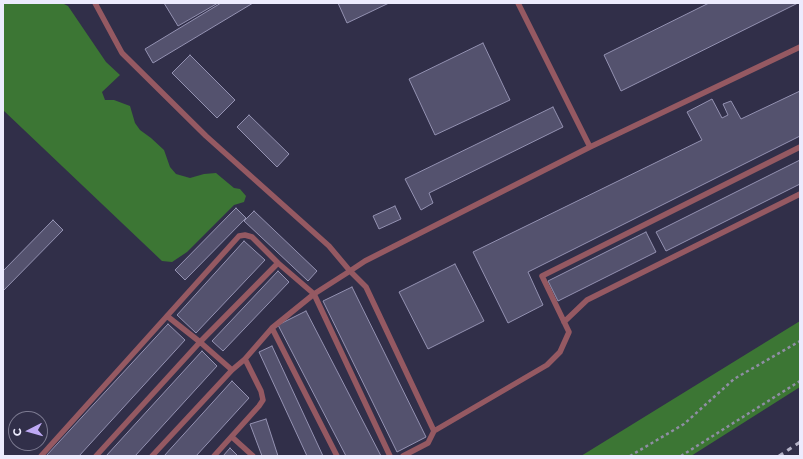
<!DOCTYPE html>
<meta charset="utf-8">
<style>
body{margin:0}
#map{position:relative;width:803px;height:459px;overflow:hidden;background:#312f49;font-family:Montserrat,sans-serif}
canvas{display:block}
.frame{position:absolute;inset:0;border:4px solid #ecebfd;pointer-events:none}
.north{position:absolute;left:8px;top:411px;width:40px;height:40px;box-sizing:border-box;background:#312f49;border:1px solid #7c7a91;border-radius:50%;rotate:264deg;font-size:11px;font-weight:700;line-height:16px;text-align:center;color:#ecebfd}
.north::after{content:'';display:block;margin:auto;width:14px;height:18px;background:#bea9f5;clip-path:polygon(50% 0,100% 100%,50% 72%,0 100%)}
</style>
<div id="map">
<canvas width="803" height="459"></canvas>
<div class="frame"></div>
<div class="north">С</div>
</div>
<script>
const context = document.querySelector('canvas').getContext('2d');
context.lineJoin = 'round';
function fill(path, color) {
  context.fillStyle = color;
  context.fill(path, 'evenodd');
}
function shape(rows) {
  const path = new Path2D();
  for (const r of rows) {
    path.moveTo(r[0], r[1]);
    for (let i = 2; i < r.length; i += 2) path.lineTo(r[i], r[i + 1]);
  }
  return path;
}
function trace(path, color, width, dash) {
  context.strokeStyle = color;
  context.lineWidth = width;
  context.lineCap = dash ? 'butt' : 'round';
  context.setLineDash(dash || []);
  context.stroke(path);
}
const forest = shape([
 [3,3,62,3,68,6,106,62,120,75,102,92,105,100,114,100,130,106,135,123,140,130,151,138,164,150,170,167,176,174,190,178,204,174,216,173,234,188,240,189,246,196,244,202,234,205,187,252,172,262,162,261,3,110],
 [800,321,800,387,691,456,581,456]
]);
const building = shape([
 [164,3,218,3,178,26,164,3],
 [221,3,253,3,153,63,145,49,221,3],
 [338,3,389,3,347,23,338,3],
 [709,3,798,3,621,91,604,55,709,3],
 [483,43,510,100,435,135,409,79,483,43],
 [190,55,235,100,217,118,172,73,190,55],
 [800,91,800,136,528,272,543,305,508,323,473,252,702,140,687,112,712,99,722,118,728,115,723,104,731,101,741,119,800,91],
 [553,107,563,127,429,193,433,203,421,210,405,179,553,107],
 [249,115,289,154,277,167,237,127,249,115],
 [800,160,800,184,666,251,656,232,800,160],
 [395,206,401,219,379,229,373,216,395,206],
 [236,208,246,218,185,280,175,270,236,208],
 [254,211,317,271,308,281,244,221,254,211],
 [53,220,63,230,3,291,3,271,53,220],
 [646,232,656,252,558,301,548,281,646,232],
 [244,241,265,260,196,333,177,315,244,241],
 [455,264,484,321,428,349,399,292,455,264],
 [278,271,289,282,223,351,212,341,278,271],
 [352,287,426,437,397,452,323,301,352,287],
 [306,311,381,456,346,456,278,325,306,311],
 [168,324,185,340,79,456,46,456,168,324],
 [272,346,323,456,307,456,259,352,272,346],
 [202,351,217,366,135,456,106,456,202,351],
 [232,381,249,398,196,456,164,456,232,381],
 [266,419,278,456,262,456,250,424,266,419],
 [230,448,238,456,223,456,230,448]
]);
const path = shape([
 [630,456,684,424,734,379,800,341],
 [681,456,800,381]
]);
const service = shape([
 [95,3,122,53,206,136,329,246,350,271,365,261,590,147,800,47],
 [518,3,590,147],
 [167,316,200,342,232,370],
 [564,322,587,300,800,194],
 [272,328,337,456],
 [232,437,253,456],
 [41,456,239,236,245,235,252,237,278,263,314,294,390,456],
 [96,456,200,342,278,263],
 [152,456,232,370,245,359,272,328,314,294,350,271,366,287,434,431,547,365,560,352,569,332,542,276,800,147],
 [214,456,259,406,263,400,261,391,245,359],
 [403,456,428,443,434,431]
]);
const rail = shape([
 [779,456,800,442]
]);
fill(forest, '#3c7634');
fill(building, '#54526e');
trace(building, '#9492b2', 1);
trace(path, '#8f8ea4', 2.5, [3, 3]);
trace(service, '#955962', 5.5);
trace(rail, '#b4b2c7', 3, [5, 5]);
</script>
